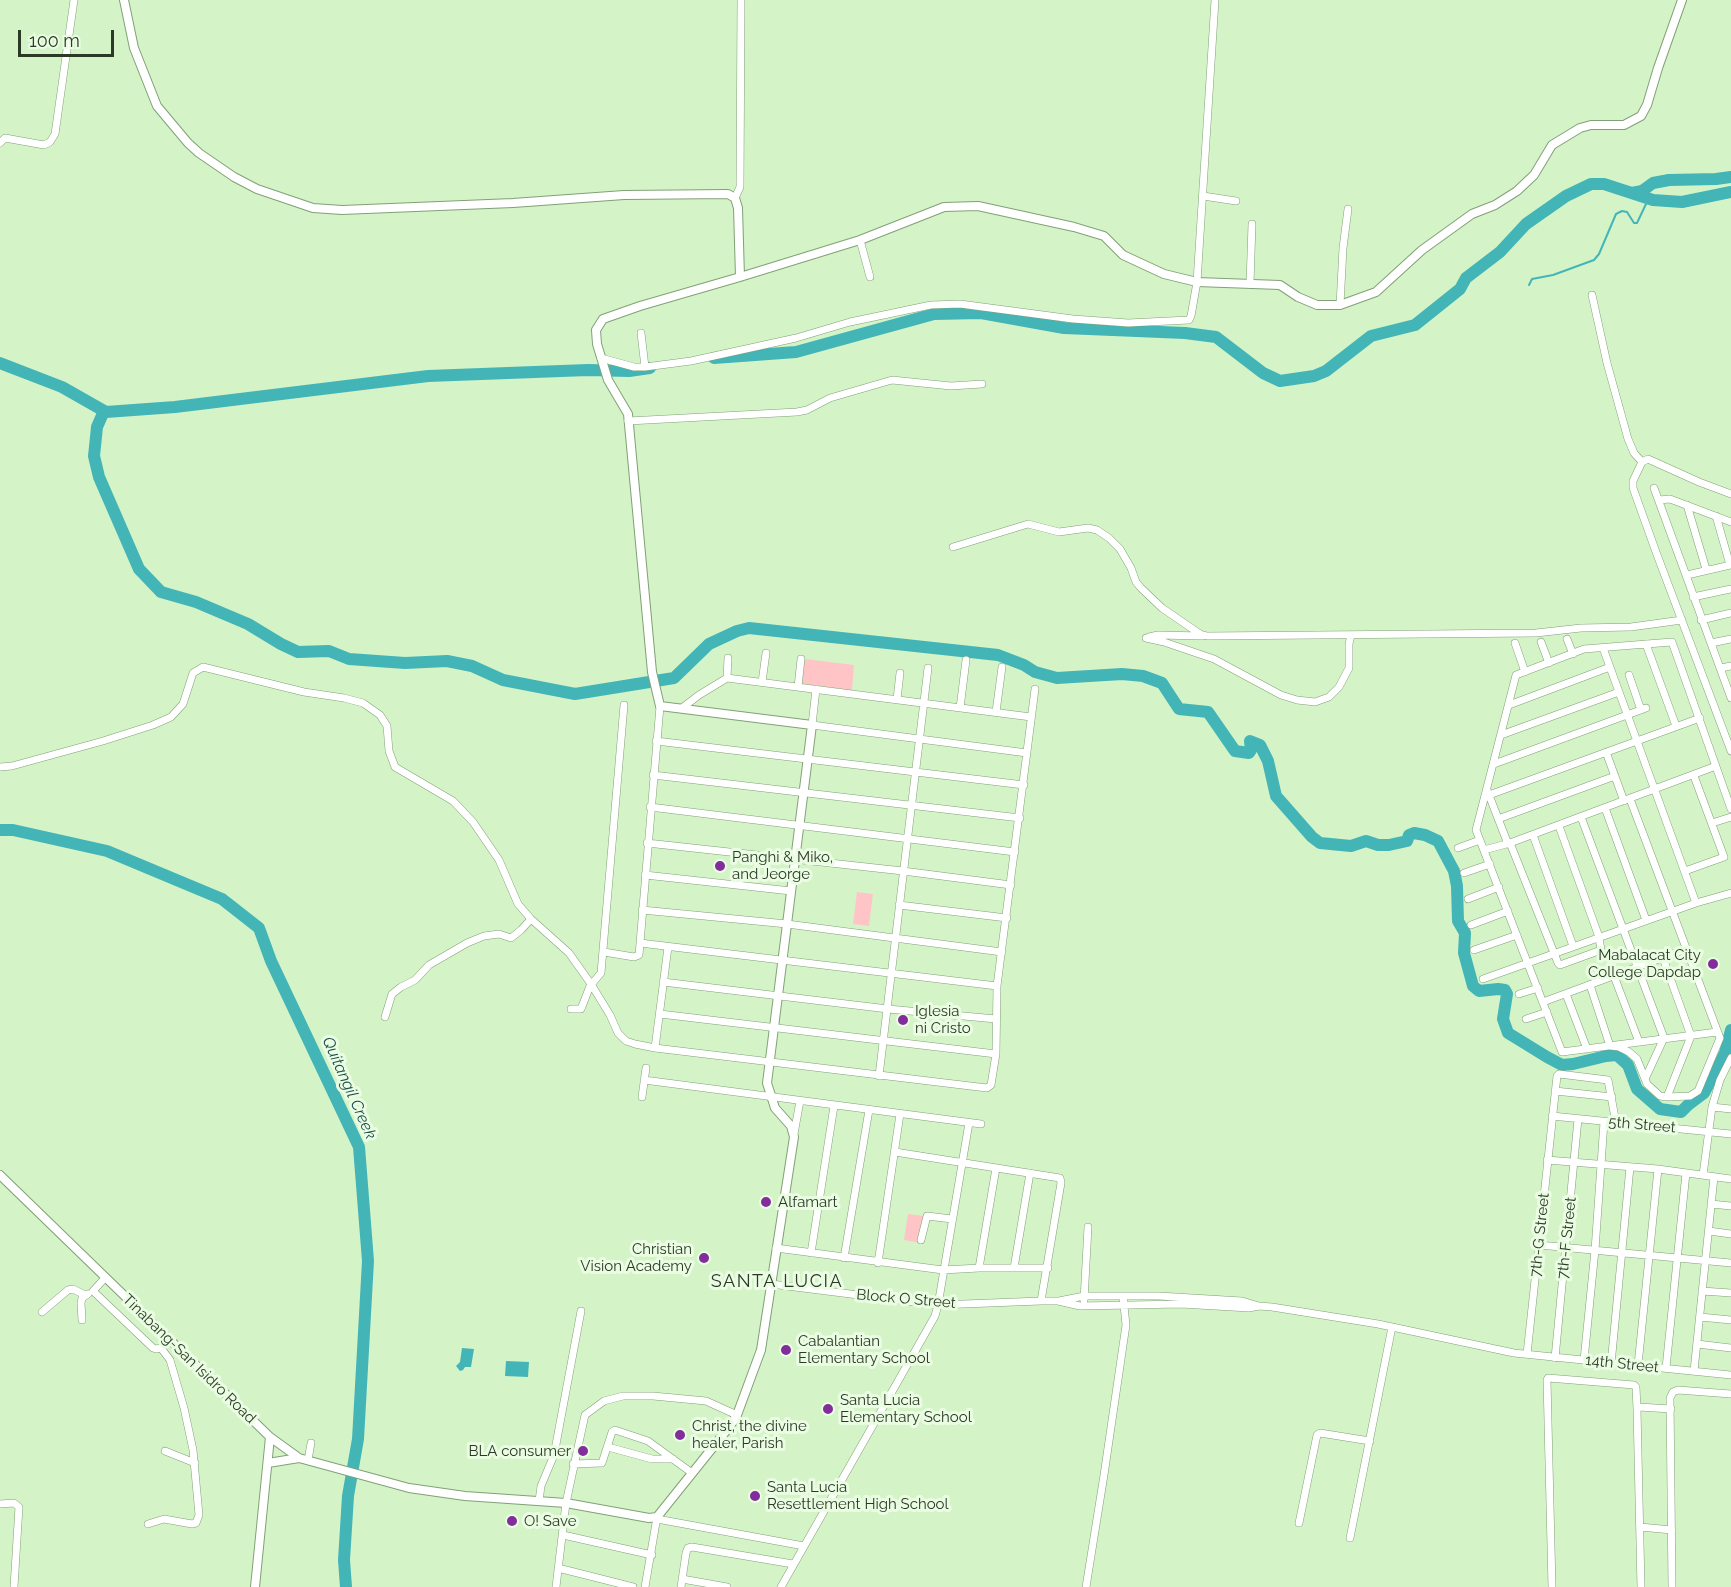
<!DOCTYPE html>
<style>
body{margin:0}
#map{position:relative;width:1731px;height:1587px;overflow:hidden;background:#d4f4c8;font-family:Raleway,sans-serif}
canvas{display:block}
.scale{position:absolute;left:18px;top:30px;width:96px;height:27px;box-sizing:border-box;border:3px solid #2c3927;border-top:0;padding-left:8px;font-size:18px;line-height:21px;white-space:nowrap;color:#2c3927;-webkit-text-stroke:4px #eafde3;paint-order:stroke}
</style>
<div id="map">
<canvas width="1731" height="1587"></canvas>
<div class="scale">100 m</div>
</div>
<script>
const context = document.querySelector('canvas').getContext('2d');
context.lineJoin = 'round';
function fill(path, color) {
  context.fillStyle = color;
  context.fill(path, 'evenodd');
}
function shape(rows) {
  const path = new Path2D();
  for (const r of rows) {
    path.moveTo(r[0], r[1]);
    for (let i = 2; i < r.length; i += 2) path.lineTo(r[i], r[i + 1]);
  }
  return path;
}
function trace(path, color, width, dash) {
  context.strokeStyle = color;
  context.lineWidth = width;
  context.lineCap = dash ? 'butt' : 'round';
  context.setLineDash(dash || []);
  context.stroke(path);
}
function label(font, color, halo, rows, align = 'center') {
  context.font = font + ' Raleway,sans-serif';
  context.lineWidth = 6;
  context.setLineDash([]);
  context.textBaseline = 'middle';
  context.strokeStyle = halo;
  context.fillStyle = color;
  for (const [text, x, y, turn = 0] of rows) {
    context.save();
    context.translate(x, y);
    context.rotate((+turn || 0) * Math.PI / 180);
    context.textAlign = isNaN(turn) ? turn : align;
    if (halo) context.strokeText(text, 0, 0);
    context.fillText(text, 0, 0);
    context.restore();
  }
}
const green = shape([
 [805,659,854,665,852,690,802,684],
 [857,892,873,894,869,926,853,924],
 [908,1214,924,1216,920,1243,904,1240]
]);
const water = shape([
 [462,1348,474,1349,471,1367,465,1367,463,1370,460,1371,456,1366,460,1362],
 [506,1361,529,1362,528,1377,505,1376]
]);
const stream = shape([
 [1529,285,1532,279,1553,275,1594,260,1599,254,1616,214,1622,211,1627,212,1634,223,1637,223,1646,204,1653,200]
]);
const river = shape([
 [1632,193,1642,191,1653,183,1669,180,1716,179,1731,177],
 [714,358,796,352,934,314,981,313,1064,328,1185,333,1216,337,1263,373,1280,381,1314,376,1326,371,1371,336,1415,325,1460,289,1466,278,1500,252,1526,224,1566,196,1591,184,1604,184,1653,200,1682,202,1731,192],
 [0,363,62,387,106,412,175,407,428,376,588,370,629,371,650,368],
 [104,411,97,427,94,456,99,477,139,569,161,592,196,602,248,624,281,644,298,652,329,651,349,659,405,663,447,661,472,666,503,680,575,694,674,678,709,644,737,631,749,628,998,655,1024,665,1035,672,1057,678,1122,674,1143,676,1162,683,1179,709,1208,712,1235,751,1249,753,1251,750,1250,741,1260,745,1268,761,1276,796,1312,837,1320,843,1351,846,1366,841,1378,845,1389,845,1407,841,1409,835,1414,833,1425,835,1438,841,1454,871,1457,886,1458,921,1465,933,1464,953,1473,986,1479,991,1498,989,1505,990,1507,994,1503,1019,1508,1033,1547,1057,1562,1065,1573,1064,1606,1056,1617,1055,1628,1065,1637,1089,1660,1109,1681,1112,1688,1105,1704,1093,1725,1053,1731,1030],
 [0,830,13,830,107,851,222,899,259,928,271,961,359,1147,368,1261,358,1439,348,1496,344,1560,346,1587]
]);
const minor = shape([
 [0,143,5,138,44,145,50,142,55,134,74,0],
 [1203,196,1236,201],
 [735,198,740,187,741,0],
 [860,240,870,277],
 [1250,284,1252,224],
 [1592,295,1607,363,1628,439,1634,453,1642,462],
 [1340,305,1343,248,1348,209],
 [641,333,645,367],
 [601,358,634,367,645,367,691,361,796,338,850,322,931,305,960,304,1073,319,1128,323,1189,320,1191,316,1197,282,1215,0],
 [628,421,797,412,807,410,830,398,892,380,951,386,982,384],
 [1654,488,1731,698],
 [1731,494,1699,482,1648,459,1642,462,1633,481,1633,488,1656,552,1731,751],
 [1659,500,1670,499,1731,522],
 [1687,505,1706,569],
 [1716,516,1730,565],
 [953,547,1028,524,1059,532,1088,528,1097,530,1109,538,1120,549,1131,568,1136,582,1141,588,1162,608,1200,634,1207,636,1536,633,1581,628,1631,627,1682,620],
 [1687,575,1731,565],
 [1693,597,1731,589],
 [1701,620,1731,613],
 [1149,637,1158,635,1203,636],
 [1146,638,1164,642,1214,659,1281,695,1297,700,1315,702,1329,697,1339,687,1349,668,1349,644,1351,635],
 [1567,639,1573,654],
 [1541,642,1549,663],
 [1515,643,1525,672],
 [1711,643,1731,639],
 [1646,644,1676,726],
 [1603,648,1696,903],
 [1721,668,1731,666],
 [1629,675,1641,710],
 [727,678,728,658],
 [762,682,766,653],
 [798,687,801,659],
 [816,689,812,725,1027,753],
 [897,699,900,673],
 [1509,705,1610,667],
 [682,708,699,695,727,678,1031,717],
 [960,708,966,660],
 [996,712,1002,667],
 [1501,735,1619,692],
 [656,741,1024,785],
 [1606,752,1624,801],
 [1494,764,1646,708],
 [0,767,12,766,103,741,153,725,171,717,183,704,193,673,203,667,304,692,344,698,363,703,380,715,387,726,389,751,395,767,453,801,473,822,499,860,518,904,531,919,569,953,591,984,610,1015,618,1033,626,1041,635,1044,655,1048,987,1088,991,1085,996,1054,997,986,1035,689],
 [653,775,1020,818],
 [1487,790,1508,844],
 [1489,795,1700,718],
 [650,807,1015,852],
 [1605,808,1646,920],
 [1581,817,1664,1038,1645,1079],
 [1498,819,1615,776],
 [1712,823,1731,817],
 [1533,835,1573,946],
 [647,843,903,871,1011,885],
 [1510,843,1558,963,1560,965,1601,950,1599,937,1559,826],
 [1458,848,1480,840],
 [1484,850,1510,843,1716,766],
 [1685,871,1724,857,1694,776],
 [1464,873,1490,864],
 [645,875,791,891],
 [1468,899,1499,887],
 [899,905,1007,918],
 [642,910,787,924,1002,952],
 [1471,925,1508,911],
 [640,943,997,986],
 [1474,950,1517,935],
 [604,952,634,957,639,955,660,706],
 [1663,958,1691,1036,1667,1097],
 [1614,976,1639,1042],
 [1483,979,1696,903,1731,893],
 [663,982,888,1009,996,1019],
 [1590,985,1610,1046,1619,1047,1629,1052,1637,1059,1647,1084,1660,1096,1667,1097,1690,1096,1698,1091,1720,1038,1630,799],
 [1519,994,1538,988],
 [1566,994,1587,1049],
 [1543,1002,1686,949],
 [571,1009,581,1009,590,986,601,973,624,705],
 [660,1014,996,1054],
 [385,1017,392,994,401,987,415,980,429,965,467,943,484,936,499,934,511,938,521,930,531,919],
 [1526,1019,1547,1012],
 [1717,1032,1562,1052,1476,830,1516,675,1584,649,1672,642,1731,809],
 [655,1048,668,947],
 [879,1076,928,668],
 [644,1080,981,1124],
 [1555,1091,1612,1097],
 [642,1097,646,1068],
 [1712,1107,1731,1109],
 [1552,1116,1731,1134],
 [794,1134,800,1101],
 [895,1152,1060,1178,1061,1183,1041,1301],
 [1547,1160,1658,1169,1731,1179],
 [1703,1175,1712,1107,1720,1080,1731,1058],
 [1711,1204,1731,1206],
 [1709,1231,1731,1234],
 [921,1240,927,1216,952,1219],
 [1539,1245,1731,1263],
 [776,1248,943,1270,979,1268,1048,1268],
 [811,1253,834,1106],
 [844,1258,869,1110],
 [878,1263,900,1114],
 [979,1268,996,1168],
 [1014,1268,1030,1173],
 [105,1278,93,1291,153,1348,156,1349,161,1348,170,1340],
 [771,1284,938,1305,1041,1301,1058,1301,1080,1306,1181,1304,1249,1308,1259,1306,1272,1307,1378,1324,1514,1353,1731,1375],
 [1702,1291,1731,1293],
 [1084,1300,1088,1227],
 [1059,1301,1084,1296,1159,1296,1242,1301,1259,1306],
 [42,1312,68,1290,73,1289,85,1295],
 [1700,1317,1731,1320],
 [82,1320,81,1303,82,1298,88,1294],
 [1697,1344,1731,1348],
 [1527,1354,1557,1076,1559,1074,1608,1080,1616,1123],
 [1555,1358,1578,1119],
 [1584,1360,1595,1250,1604,1122],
 [1611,1364,1630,1167],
 [1638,1365,1658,1169],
 [1666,1368,1686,1173],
 [1694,1371,1714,1177],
 [608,1447,652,1459,673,1459],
 [165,1451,195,1463],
 [308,1460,311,1443],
 [573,1464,602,1463,612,1432,615,1430,648,1441,692,1473],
 [539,1501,541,1486,554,1455,581,1311],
 [0,1504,14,1503,19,1507,14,1587],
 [657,1519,804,1546],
 [1299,1523,1317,1435,1320,1433,1370,1441],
 [148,1524,164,1519,192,1524,196,1523,199,1515,193,1450,184,1408,170,1360,161,1348],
 [1640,1527,1672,1530],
 [563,1535,652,1555],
 [1350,1538,1392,1327],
 [558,1568,633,1587],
 [682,1579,727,1587],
 [556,1587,566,1503,585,1415,604,1401,623,1396,653,1396,706,1401,737,1415],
 [645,1587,657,1517],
 [681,1587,686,1553,688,1548,692,1547,793,1564],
 [781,1587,935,1316,938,1305,969,1123],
 [1086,1587,1104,1475,1126,1325,1123,1296],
 [1552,1587,1547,1380,1548,1378,1634,1385,1636,1387,1637,1409],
 [1641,1587,1637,1409,1639,1407,1671,1409],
 [1672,1587,1670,1398,1673,1392,1678,1390,1731,1394]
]);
const tertiary = shape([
 [124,0,134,48,157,106,188,143,199,153,234,177,257,189,313,208,342,210,513,203,624,195,728,194,735,198,738,208,740,277],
 [0,1175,270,1437,255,1587],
 [270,1437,299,1458,409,1488,465,1496,566,1503,649,1518,657,1517,730,1426,737,1415,761,1350,794,1137,791,1126,775,1108,767,1083,812,725,660,706,652,672,628,414,608,380,597,344,596,330,603,319,640,306,740,277,860,240,944,207,978,206,1074,227,1104,236,1123,255,1164,274,1197,282,1280,285,1298,297,1317,305,1340,305,1376,292,1422,250,1472,214,1495,205,1517,191,1534,175,1552,145,1580,128,1591,125,1624,125,1641,116,1647,105,1658,68,1682,0],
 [268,1463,299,1458]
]);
const markers = [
 [720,866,6,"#822d9c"],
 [1713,964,6,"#822d9c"],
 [903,1020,6,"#822d9c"],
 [766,1202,6,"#822d9c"],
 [704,1258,6,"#822d9c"],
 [786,1350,6,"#822d9c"],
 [828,1409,6,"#822d9c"],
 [680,1435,6,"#822d9c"],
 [583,1451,6,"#822d9c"],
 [755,1496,6,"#822d9c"],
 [512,1521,6,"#822d9c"]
];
const poiNames = [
 ["Panghi & Miko,",732,857],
 ["and Jeorge",732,874],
 ["Mabalacat City",1701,955,"right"],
 ["College Dapdap",1701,972,"right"],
 ["Iglesia",915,1011],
 ["ni Cristo",915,1028],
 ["Alfamart",778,1202],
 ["Christian",692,1249,"right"],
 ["Vision Academy",692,1266,"right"],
 ["Cabalantian",798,1341],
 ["Elementary School",798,1358],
 ["Santa Lucia",840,1400],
 ["Elementary School",840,1417],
 ["Christ, the divine",692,1426],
 ["healer, Parish",692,1443],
 ["BLA consumer",571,1451,"right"],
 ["Santa Lucia",767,1487],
 ["Resettlement High School",767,1504],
 ["O! Save",524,1521]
];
const streetNames = [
 ["5th Street",1642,1125,5],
 ["7th-G Street",1540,1235,-84],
 ["7th-F Street",1567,1238,-84],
 ["Block O Street",906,1299,5],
 ["Tinabang-San Isidro Road",189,1359,44],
 ["14th Street",1622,1364,6]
];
const waterNames = [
 ["Quitangil Creek",349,1088,66]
];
const quarterNames = [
 ["SANTA LUCIA",777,1282]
];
fill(green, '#ffc4c5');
fill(water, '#44b5b7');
trace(stream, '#44b5b7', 2);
trace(river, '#44b5b7', 12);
trace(minor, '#82a077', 8);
trace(tertiary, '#82a077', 10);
trace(minor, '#fff', 7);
trace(tertiary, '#fff', 8);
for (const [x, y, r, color] of markers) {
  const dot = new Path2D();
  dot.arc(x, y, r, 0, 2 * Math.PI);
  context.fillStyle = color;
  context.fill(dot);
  trace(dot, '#eafde3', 2);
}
label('15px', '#2c3927', '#eafde3', poiNames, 'left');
label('15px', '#2c3927', '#eafde3', streetNames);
label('italic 16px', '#1c4d4e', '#eafde3', waterNames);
context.letterSpacing = '1.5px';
label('18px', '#2c3927', '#eafde3', quarterNames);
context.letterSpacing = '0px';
</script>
